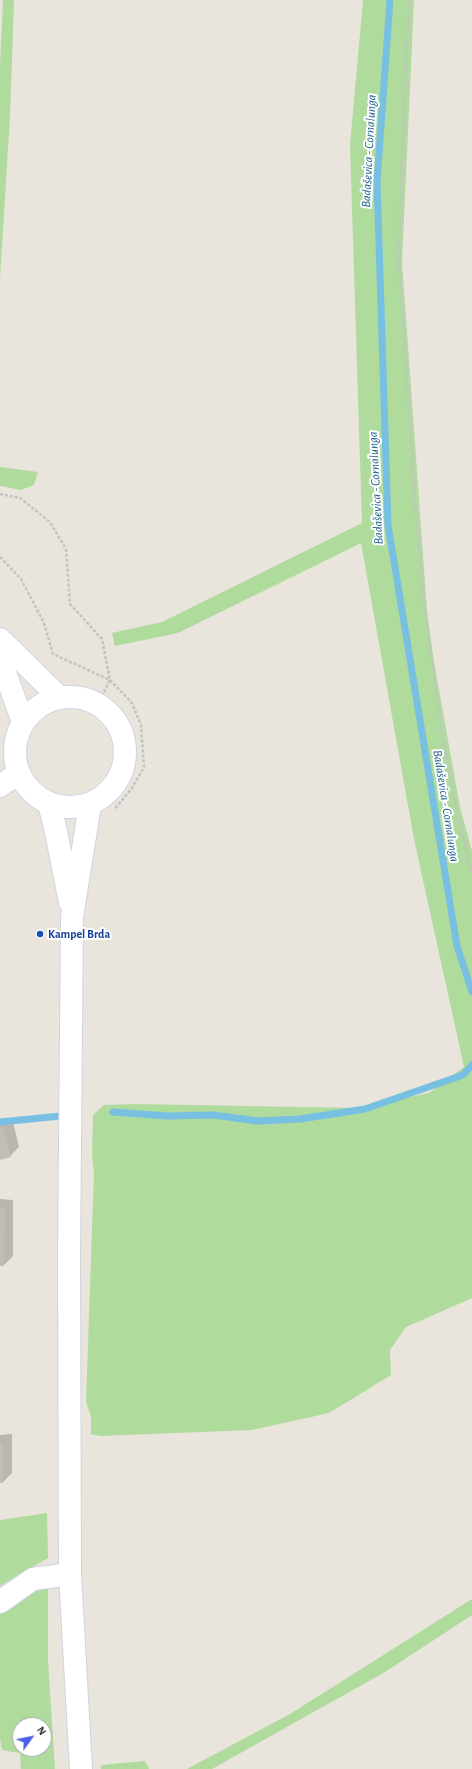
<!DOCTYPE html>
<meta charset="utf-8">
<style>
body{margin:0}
#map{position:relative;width:472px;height:1769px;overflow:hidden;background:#e9e4dc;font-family:"Alegreya Sans",sans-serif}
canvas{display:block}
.north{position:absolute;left:12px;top:1717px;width:40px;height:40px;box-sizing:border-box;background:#fff;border:1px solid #a9a9a9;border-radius:50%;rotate:57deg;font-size:11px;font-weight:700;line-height:16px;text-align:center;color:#282828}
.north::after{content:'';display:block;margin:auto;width:14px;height:18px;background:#4b5fe7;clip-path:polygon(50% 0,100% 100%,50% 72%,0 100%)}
</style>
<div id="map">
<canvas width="472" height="1769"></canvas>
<div class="north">N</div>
</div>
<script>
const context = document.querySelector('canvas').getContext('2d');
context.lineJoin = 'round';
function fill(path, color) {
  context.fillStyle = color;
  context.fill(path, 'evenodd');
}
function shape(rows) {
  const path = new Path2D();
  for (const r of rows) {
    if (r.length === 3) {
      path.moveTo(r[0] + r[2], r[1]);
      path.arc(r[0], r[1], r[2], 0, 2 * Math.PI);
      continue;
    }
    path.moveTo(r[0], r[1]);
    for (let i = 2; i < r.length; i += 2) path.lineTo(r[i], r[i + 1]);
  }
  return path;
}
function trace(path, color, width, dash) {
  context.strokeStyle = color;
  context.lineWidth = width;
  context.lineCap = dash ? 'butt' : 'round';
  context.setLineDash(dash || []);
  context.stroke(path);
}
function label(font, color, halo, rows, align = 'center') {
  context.font = font + ' "Alegreya Sans",sans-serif';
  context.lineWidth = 4;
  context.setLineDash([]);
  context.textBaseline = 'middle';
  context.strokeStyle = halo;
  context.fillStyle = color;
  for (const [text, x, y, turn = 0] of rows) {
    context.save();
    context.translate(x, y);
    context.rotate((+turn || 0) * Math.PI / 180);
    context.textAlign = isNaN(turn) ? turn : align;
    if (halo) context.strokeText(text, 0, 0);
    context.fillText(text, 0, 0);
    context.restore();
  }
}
const green = shape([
 [3,0,14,0,10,116,0,278,0,65],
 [363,0,414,0,402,262,427,611,434,662,460,807,472,851,472,1298,406,1327,390,1350,391,1375,329,1413,252,1430,100,1436,91,1434,91,1416,86,1402,94,1173,92,1154,93,1115,104,1105,136,1104,357,1108,429,1093,464,1067,414,839,361,543,178,633,115,646,112,633,162,622,362,523,350,145],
 [0,467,38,472,34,485,21,490,0,486],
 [47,1513,48,1558,0,1586,0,1520],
 [35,1589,48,1589,48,1661,55,1769,21,1769,20,1753,2,1750,0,1739,0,1612],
 [20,1725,44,1725,44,1749,20,1749],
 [472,1599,472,1615,385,1672,212,1769,187,1769,290,1714],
 [145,1761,149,1769,101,1769,101,1765]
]);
const shadow = shape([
 [12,1118,19,1147,10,1156,0,1159,0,1121],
 [0,1199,13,1200,13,1256,4,1265,0,1265],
 [12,1434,12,1473,3,1482,0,1482,0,1435]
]);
const stream = shape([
 [390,0,377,182,388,525,457,946,472,992],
 [113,1112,168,1116,213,1115,258,1121,300,1119,365,1109,463,1075,472,1065],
 [0,1122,61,1116]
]);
const building = shape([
 [3,1127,11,1157,0,1160,0,1128],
 [0,1208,5,1208,4,1266,0,1266],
 [0,1443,3,1443,3,1483,0,1483]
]);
const path = shape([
 [409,0,401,180,399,264,417,528,424,604,443,741,457,812,472,873],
 [0,494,20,498,50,522,66,549,70,604,102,639,110,680,98,704],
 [0,557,21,579,44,623,53,654,110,680,132,703,141,725,144,767,132,788,114,810]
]);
const street = shape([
 [0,786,19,773],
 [0,1602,33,1579,70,1574]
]);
const secondary = shape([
 [0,639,59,697],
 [0,659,23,722],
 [70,752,55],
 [49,804,55,827,70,902],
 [81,1769,70,1574,69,1257,72,917,90,805]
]);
const markers = [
 [40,934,4,"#1a4fb4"]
];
const transitNames = [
 ["Kampel Brda",48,934]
];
const waterNames = [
 ["Badaševica - Cornalunga",369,151,-87],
 ["Badaševica - Cornalunga",376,488,-93],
 ["Badaševica - Cornalunga",446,806,81]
];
fill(green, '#afdb9d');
fill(shadow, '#0003');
trace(stream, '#78c0e2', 7);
fill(building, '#c2beb7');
trace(street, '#d1d3e0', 24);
trace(secondary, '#d1d3e0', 24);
trace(path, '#c3c3c3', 2.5, [3, 2]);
trace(street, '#fff', 22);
trace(secondary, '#fff', 22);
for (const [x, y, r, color] of markers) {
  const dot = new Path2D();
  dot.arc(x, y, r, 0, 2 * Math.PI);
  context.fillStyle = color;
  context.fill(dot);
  trace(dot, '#fff', 1.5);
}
label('bold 12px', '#164399', '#fff', transitNames, 'left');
label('italic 13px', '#1a5e8b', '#fff', waterNames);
</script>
